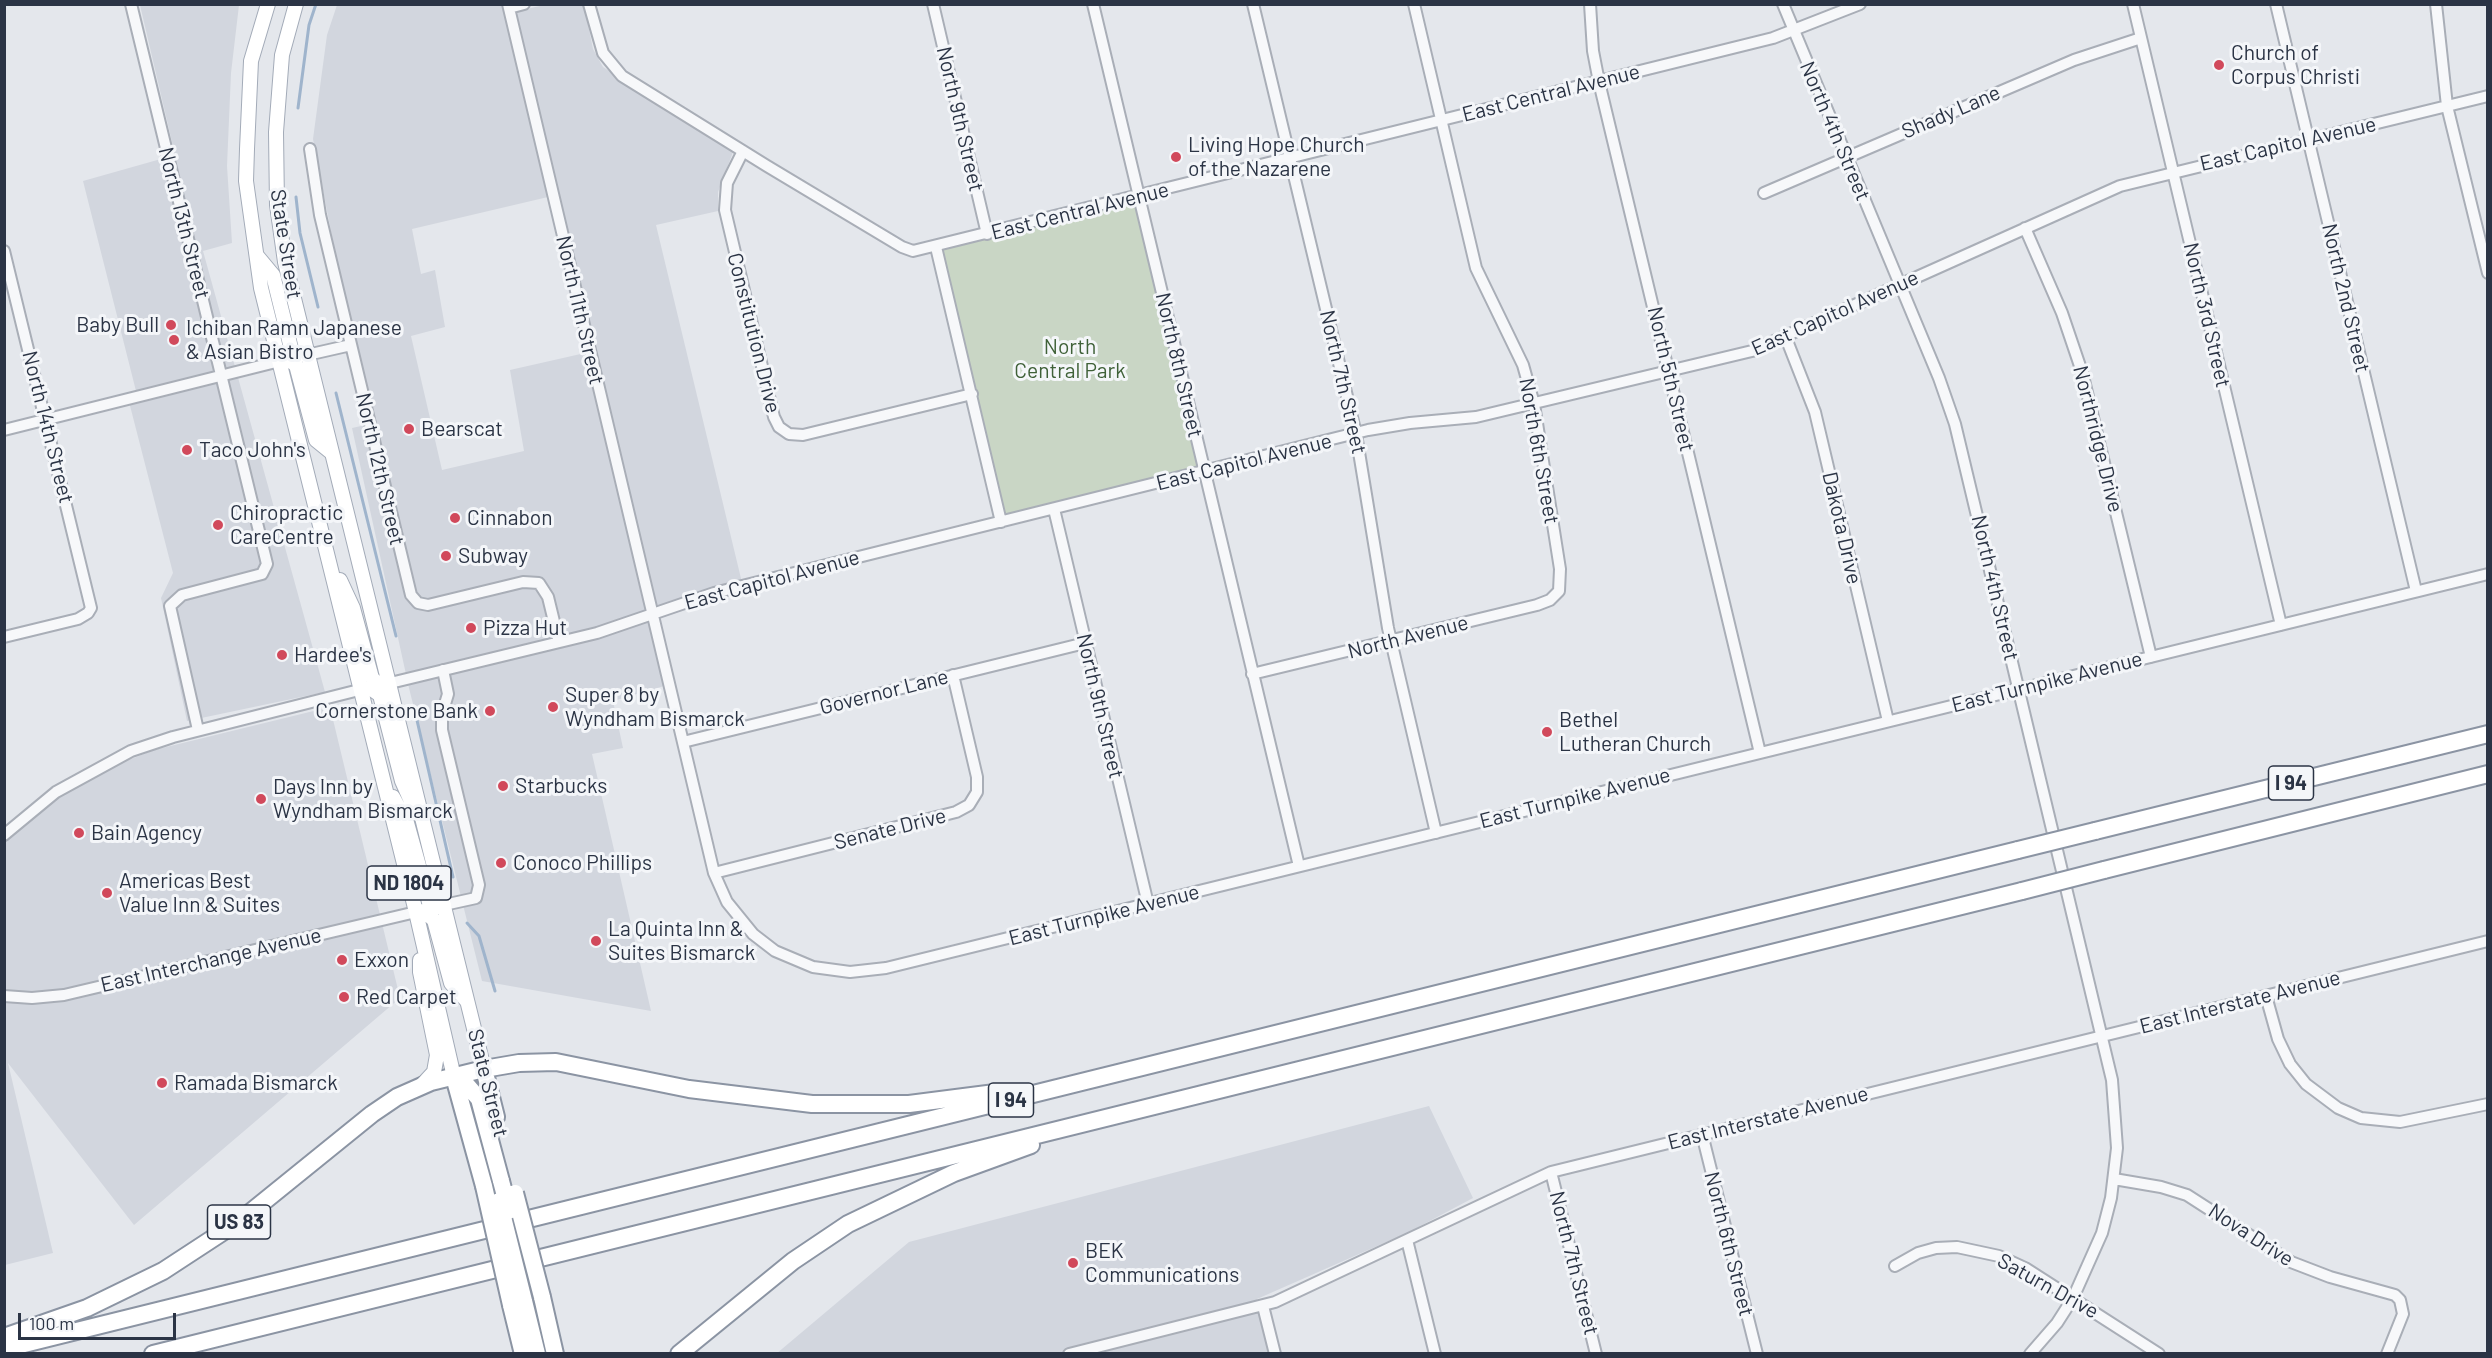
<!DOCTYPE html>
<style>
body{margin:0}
#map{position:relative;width:2492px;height:1358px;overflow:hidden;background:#e4e7ec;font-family:Barlow,sans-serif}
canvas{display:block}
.frame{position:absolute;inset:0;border:6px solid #2b3445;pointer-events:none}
.scale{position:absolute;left:18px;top:1313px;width:158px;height:27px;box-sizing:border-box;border:3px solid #2b3445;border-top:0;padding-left:8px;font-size:18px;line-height:21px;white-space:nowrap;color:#2b3445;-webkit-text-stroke:4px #f4f6f9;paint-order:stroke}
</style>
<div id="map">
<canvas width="2492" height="1358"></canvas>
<div class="frame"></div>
<div class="scale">100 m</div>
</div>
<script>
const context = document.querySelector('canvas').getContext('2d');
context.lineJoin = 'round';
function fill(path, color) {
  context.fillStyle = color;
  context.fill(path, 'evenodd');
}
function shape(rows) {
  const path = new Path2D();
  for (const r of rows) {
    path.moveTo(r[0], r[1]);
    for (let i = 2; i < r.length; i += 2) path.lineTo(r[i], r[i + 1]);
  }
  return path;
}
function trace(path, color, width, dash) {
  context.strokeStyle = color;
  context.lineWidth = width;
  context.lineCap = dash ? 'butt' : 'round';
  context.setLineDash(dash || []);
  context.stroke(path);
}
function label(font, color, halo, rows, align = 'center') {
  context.font = font + ' Barlow,sans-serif';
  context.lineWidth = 6;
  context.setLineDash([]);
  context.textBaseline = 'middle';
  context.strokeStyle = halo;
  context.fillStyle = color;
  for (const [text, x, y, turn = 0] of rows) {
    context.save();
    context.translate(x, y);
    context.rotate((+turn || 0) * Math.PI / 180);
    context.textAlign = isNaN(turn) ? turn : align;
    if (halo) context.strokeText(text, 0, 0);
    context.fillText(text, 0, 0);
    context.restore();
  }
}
const built = shape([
 [584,4,593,49,603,67,733,152,718,192,718,211,656,225,744,591,703,602,649,622,664,686,613,701,623,748,592,754,651,1011,482,981,409,688,352,428,375,423,334,247,313,139,327,35,337,5,502,5,505,14,544,5],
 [548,197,585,353,510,370,524,451,442,470,411,336,445,327,435,270,421,274,412,229],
 [140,5,239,5,231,73,227,166,232,243,203,251,325,692,187,721,161,598,173,573,127,394,136,391,83,181,175,155],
 [330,707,400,998,134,1225,8,1063,53,1253,5,1265,5,841,52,802,97,774,126,761,154,750],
 [1429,1106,1473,1198,1409,1232,1257,1299,1269,1353,776,1354,909,1242]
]);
const green = shape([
 [1139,196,1205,471,1001,522,936,247]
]);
const stream = shape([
 [298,108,309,25,316,4],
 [296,197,300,233,318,307],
 [336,393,396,636],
 [416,716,453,877],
 [467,923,479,936,495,991]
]);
const minor = shape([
 [131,4,267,564,262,574,182,595,170,606,198,730],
 [508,4,714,873,727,902,753,934,775,951,813,967,850,972,886,968,2488,574],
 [589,4,603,53,622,76,767,166,902,247,913,251,1773,38,1860,4],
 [933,4,987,234],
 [1093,4,1299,866],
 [1253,4,1356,434,1388,628,1436,833],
 [1590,4,1593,51,1599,82,1760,753],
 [1783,4,1939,378,1955,424,2112,1080,2117,1148,2111,1198,2102,1233,2073,1298,2057,1323,2030,1354],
 [2133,4,2281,625],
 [2276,4,2416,591],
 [2436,4,2447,106,2488,273],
 [509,8,524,4],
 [310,149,320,215,411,595,418,603,428,605,523,582,539,583,548,597,559,642],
 [743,151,727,183,725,210,774,417,779,427,789,434,803,435,972,394],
 [1764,193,2074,60,2141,38],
 [2025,228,2062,313,2082,372,2151,657],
 [936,247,1001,522],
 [4,251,91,608,88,613,78,619,4,637],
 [1786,338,1815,412,1888,721],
 [307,355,351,345],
 [4,430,280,361],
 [1054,509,1148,904],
 [443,670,448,694,442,714,442,730,479,885,476,898,444,905],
 [1252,674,1537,605,1550,600,1559,591,1560,569,1534,404,1523,365,1476,268,1414,4],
 [382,685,597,633,714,593,1368,430,1410,423,1476,417,1752,351,2120,186,2488,96],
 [683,742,1085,643],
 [4,835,56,792,131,751,173,737,367,688],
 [714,873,956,812,969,805,977,792,977,777,953,675],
 [4,996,32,998,64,995,416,912],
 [2266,996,2278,1039,2290,1064,2306,1084,2338,1108,2361,1118,2400,1122,2488,1104],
 [1702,1134,1757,1354],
 [1551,1172,1596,1354],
 [2114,1179,2161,1187,2187,1195,2291,1262,2330,1277,2395,1295,2400,1300,2403,1314,2387,1354],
 [1407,1240,1435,1354],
 [1895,1266,1918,1253,1936,1248,1957,1247,1999,1256,2025,1268,2159,1354],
 [1263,1306,1275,1354],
 [1069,1354,1275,1302,1551,1172,2488,941]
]);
const major = shape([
 [268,4,251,61,247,149,246,181,261,288,416,912,454,1077],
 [296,4,282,55,276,132,277,205,285,262,484,1069],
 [258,257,273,275,291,348,294,353,307,355],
 [280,361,289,360,296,365,316,440,332,453],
 [340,580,353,608,372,678,379,685],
 [370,688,380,695,402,781,414,808],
 [393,797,407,823,429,902,437,907,444,905],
 [416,912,424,911,434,920,451,983,466,1000],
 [420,960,420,972,437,1055,434,1072,421,1086]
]);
const highway = shape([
 [2095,831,2488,734],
 [2104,870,2488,774],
 [484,1069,496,1117],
 [454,1077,466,1084,479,1099,501,1181],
 [454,1077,484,1186],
 [542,1297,555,1354],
 [524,1301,537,1354],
 [511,1305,523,1354],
 [4,1337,87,1308,163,1271,241,1220,372,1114,397,1097,431,1082,484,1069,519,1063,556,1062,689,1089,812,1104,909,1104,995,1093],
 [4,1349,2018,850],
 [153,1354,2022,891],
 [679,1354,793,1261,848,1224,954,1173,1031,1145]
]);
const highwayBridge = shape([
 [2018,850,2095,831],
 [2022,891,2104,870],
 [501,1181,509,1211],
 [484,1186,511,1305],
 [515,1193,542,1297],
 [499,1201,524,1301]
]);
const markers = [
 [2219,65,6,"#d1495b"],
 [1176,157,6,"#d1495b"],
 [171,325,6,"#d1495b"],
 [174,340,6,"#d1495b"],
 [409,429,6,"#d1495b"],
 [187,450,6,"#d1495b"],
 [455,518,6,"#d1495b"],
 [218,525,6,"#d1495b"],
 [446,556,6,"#d1495b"],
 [471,628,6,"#d1495b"],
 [282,655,6,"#d1495b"],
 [553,707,6,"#d1495b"],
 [490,711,6,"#d1495b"],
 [1547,732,6,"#d1495b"],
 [503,786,6,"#d1495b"],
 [261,799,6,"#d1495b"],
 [79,833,6,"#d1495b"],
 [501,863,6,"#d1495b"],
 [107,893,6,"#d1495b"],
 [596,941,6,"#d1495b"],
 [342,960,6,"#d1495b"],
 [344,997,6,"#d1495b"],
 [162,1083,6,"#d1495b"],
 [1073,1263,6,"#d1495b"]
];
const shields = [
 [2291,783,45],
 [409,883,84],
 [1011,1100,45],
 [239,1222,63]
];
const shieldNames = [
 ["I 94",2291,783],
 ["ND 1804",409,883],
 ["I 94",1011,1100],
 ["US 83",239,1222]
];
const poiNames = [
 ["Church of",2231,53],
 ["Corpus Christi",2231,77],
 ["Living Hope Church",1188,145],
 ["of the Nazarene",1188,169],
 ["Baby Bull",159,325,"right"],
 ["Ichiban Ramn Japanese",186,328],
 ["& Asian Bistro",186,352],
 ["Bearscat",421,429],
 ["Taco John's",199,450],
 ["Chiropractic",230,513],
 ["CareCentre",230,537],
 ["Cinnabon",467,518],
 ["Subway",458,556],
 ["Pizza Hut",483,628],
 ["Hardee's",294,655],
 ["Super 8 by",565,695],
 ["Wyndham Bismarck",565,719],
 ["Cornerstone Bank",478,711,"right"],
 ["Bethel",1559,720],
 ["Lutheran Church",1559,744],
 ["Starbucks",515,786],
 ["Days Inn by",273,787],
 ["Wyndham Bismarck",273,811],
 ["Bain Agency",91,833],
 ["Conoco Phillips",513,863],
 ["Americas Best",119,881],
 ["Value Inn & Suites",119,905],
 ["La Quinta Inn &",608,929],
 ["Suites Bismarck",608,953],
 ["Exxon",354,960],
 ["Red Carpet",356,997],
 ["Ramada Bismarck",174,1083],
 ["BEK",1085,1251],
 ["Communications",1085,1275]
];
const streetNames = [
 ["East Central Avenue",1551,93,-14],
 ["Shady Lane",1951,112,-23],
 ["North 9th Street",960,119,77],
 ["North 4th Street",1835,131,67],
 ["East Capitol Avenue",2288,144,-13],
 ["East Central Avenue",1080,211,-14],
 ["North 13th Street",184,223,76],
 ["State Street",286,244,81],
 ["North 2nd Street",2346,298,77],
 ["North 11th Street",580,310,77],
 ["East Capitol Avenue",1835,313,-24],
 ["North 3rd Street",2207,315,77],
 ["Constitution Drive",754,333,76],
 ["North 8th Street",1179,365,77],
 ["North 5th Street",1671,379,77],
 ["North 7th Street",1343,382,77],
 ["North 14th Street",48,427,76],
 ["Northridge Drive",2098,439,76],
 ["North 6th Street",1539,451,80],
 ["East Capitol Avenue",1244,462,-14],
 ["North 12th Street",380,469,77],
 ["Dakota Drive",1842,528,77],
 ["East Capitol Avenue",772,580,-15],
 ["North 4th Street",1995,588,77],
 ["North Avenue",1408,637,-14],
 ["East Turnpike Avenue",2047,682,-14],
 ["Governor Lane",884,692,-14],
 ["North 9th Street",1100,706,77],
 ["East Turnpike Avenue",1575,798,-14],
 ["Senate Drive",890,829,-14],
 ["East Turnpike Avenue",1104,915,-14],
 ["East Interchange Avenue",211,960,-13],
 ["East Interstate Avenue",2240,1002,-14],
 ["State Street",488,1083,76],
 ["East Interstate Avenue",1768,1118,-14],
 ["Nova Drive",2251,1235,33],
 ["North 6th Street",1729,1244,76],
 ["North 7th Street",1574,1263,76],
 ["Saturn Drive",2048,1286,29]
];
const parkNames = [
 ["North",1070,347],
 ["Central Park",1070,371]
];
fill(built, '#d2d6de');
fill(green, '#c9d6c5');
trace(stream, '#9fb4cc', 3);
trace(minor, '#a9aeb7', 14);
trace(major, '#a3abb8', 16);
trace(highway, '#8b94a3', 20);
trace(minor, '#f7f8fa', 10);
trace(major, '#fff', 14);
trace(highway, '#fff', 16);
trace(highwayBridge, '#8b94a3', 20, []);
trace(highwayBridge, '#fff', 16);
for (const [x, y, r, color] of markers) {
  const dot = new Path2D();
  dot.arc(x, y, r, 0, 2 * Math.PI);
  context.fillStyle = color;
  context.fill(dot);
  trace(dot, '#f4f6f9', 2);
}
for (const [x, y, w] of shields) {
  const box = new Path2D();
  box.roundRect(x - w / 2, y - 17, w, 34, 4.5);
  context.fillStyle = '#f4f6f9';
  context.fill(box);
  trace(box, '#2b3445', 1.5);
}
label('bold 20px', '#2b3445', null, shieldNames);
label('21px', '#2b3445', '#f4f6f9', poiNames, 'left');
label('21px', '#2b3445', '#f4f6f9', streetNames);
label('21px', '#3f6138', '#f4f6f9', parkNames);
</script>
